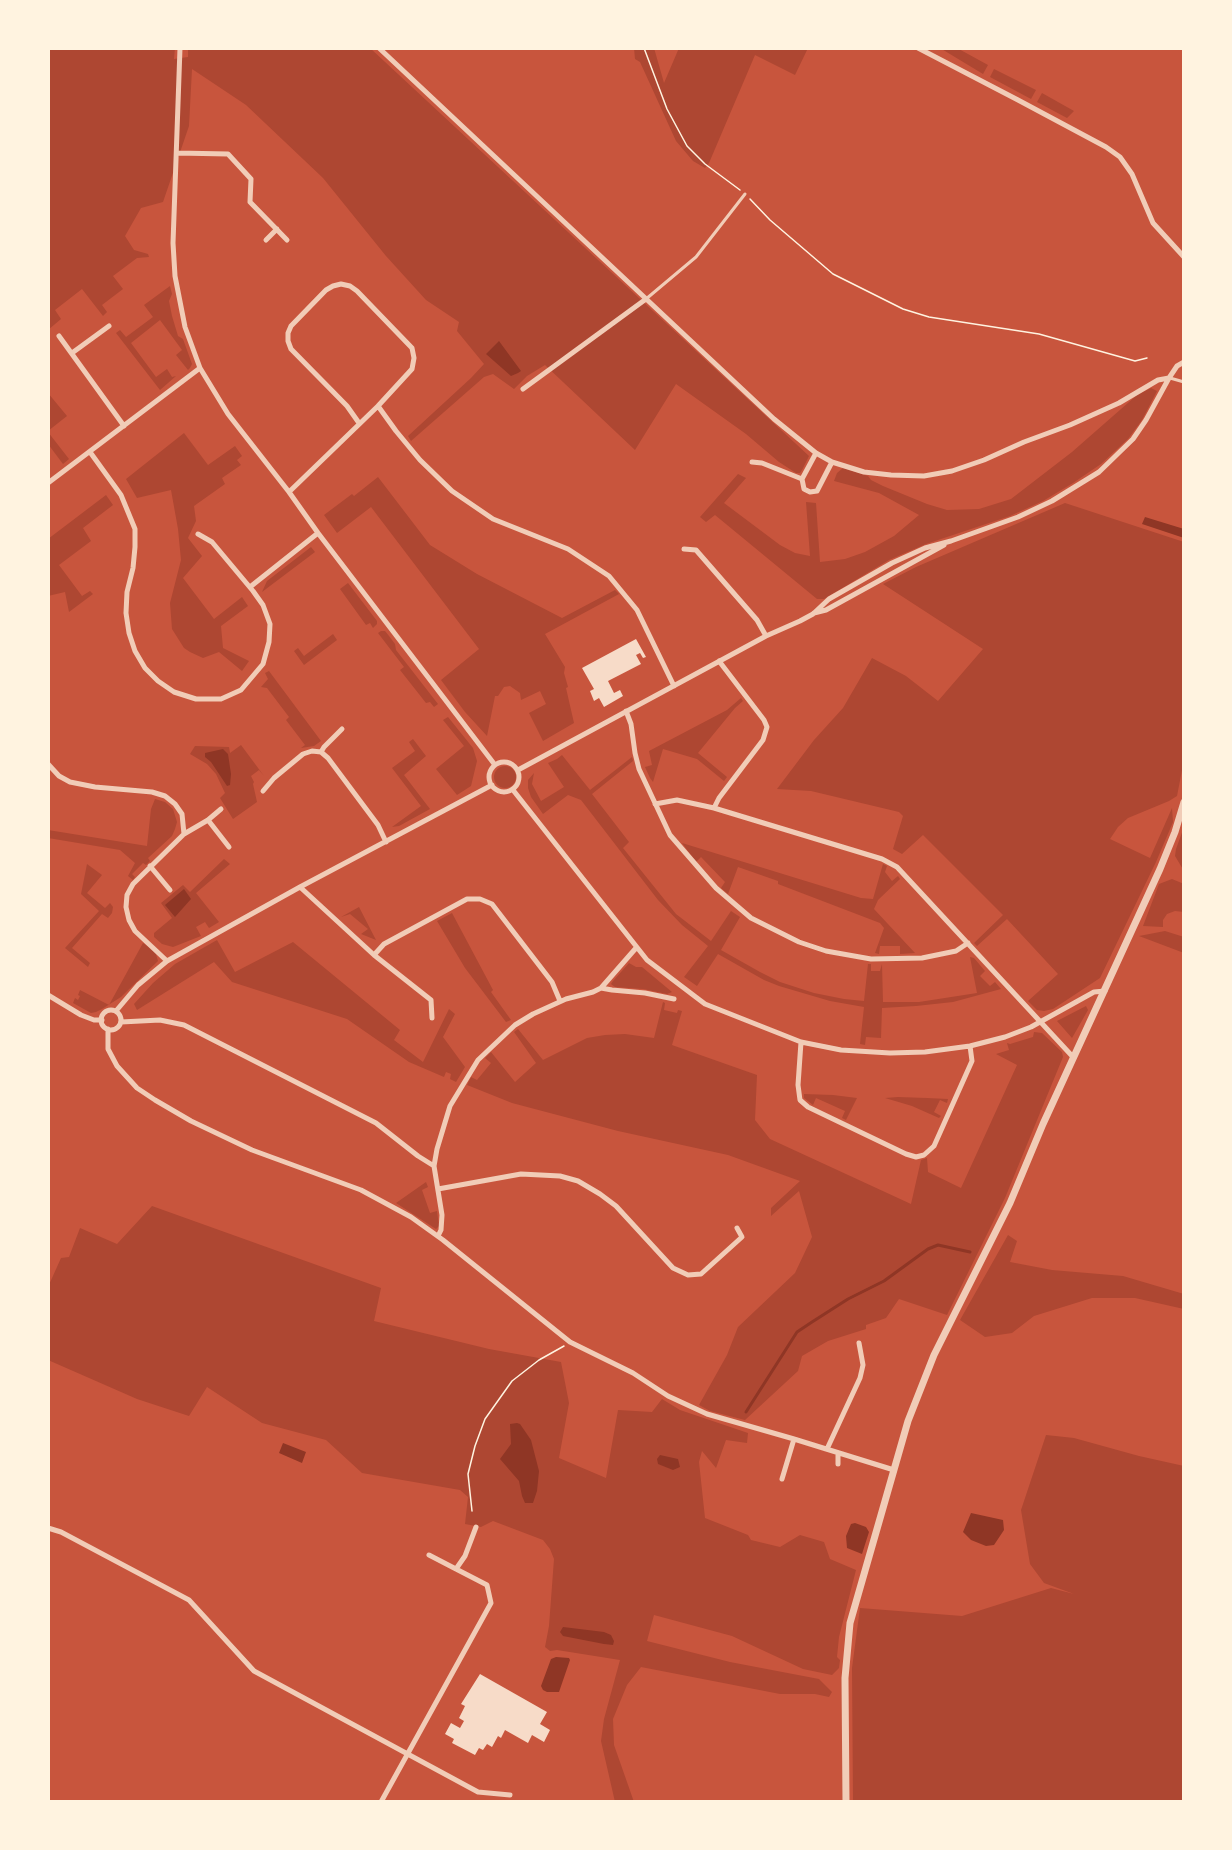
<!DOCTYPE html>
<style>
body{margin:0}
#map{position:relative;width:1232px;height:1850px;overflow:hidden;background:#c8553d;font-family:Georgia,serif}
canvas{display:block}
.frame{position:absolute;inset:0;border:50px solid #fff3e0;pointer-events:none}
</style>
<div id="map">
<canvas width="1232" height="1850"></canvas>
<div class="frame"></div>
</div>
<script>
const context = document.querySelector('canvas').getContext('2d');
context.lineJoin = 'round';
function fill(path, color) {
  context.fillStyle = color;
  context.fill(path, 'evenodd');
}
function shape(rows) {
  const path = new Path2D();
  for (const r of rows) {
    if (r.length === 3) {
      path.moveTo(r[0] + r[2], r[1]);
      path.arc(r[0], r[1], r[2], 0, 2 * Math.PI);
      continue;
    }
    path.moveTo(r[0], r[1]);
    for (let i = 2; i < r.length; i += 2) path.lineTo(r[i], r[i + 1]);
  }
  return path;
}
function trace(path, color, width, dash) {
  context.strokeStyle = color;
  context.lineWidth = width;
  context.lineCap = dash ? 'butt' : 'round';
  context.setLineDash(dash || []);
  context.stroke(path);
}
const green = shape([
 [48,48,175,48,174,59,188,57,188,48,370,48,809,456,802,470,800,473,796,473,779,462,746,434,676,384,635,450,545,365,527,376,514,389,493,374,484,377,411,441,408,436,471,378,484,364,457,331,459,322,426,300,386,256,323,178,246,105,192,69,189,126,163,202,141,208,125,236,134,250,148,254,149,257,137,258,113,276,123,289,102,305,107,312,103,316,82,289,55,310,61,319,48,330],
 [634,48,654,48,664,83,679,48,808,48,795,75,755,55,709,163,705,168,693,161,676,141,640,62,635,59],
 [940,48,957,48,988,65,983,74],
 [994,69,1036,90,1031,99,990,77],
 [1042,93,1074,111,1067,118,1037,102],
 [170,286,172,294,169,301,172,316,178,336,183,339,192,364,190,368,188,370,176,355,182,350,160,320,131,343,156,377,167,369,172,377,176,376,160,390,116,333,120,330,126,337,153,317,144,305],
 [1151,388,1157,391,1155,395,1142,420,1128,439,1101,464,1073,483,1043,501,1010,516,926,544,889,560,824,599,817,599,715,515,706,522,700,517,738,474,746,478,724,503,780,545,795,553,810,556,806,502,816,503,820,562,845,559,865,552,894,536,919,515,879,493,834,481,837,473,843,468,868,476,871,480,883,486,927,504,947,510,979,509,1011,499,1072,452,1137,395],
 [48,393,67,416,48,431],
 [48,432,69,459,63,464,48,444],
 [184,433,208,465,235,446,242,456,237,460,241,465,222,478,225,484,194,506,196,521,188,538,202,556,183,578,214,619,242,597,248,606,221,626,223,648,249,661,242,671,219,652,203,658,190,652,184,648,172,629,170,603,181,560,178,529,171,490,137,498,126,479],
 [378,477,430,545,477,574,562,618,615,590,619,594,545,634,565,667,564,673,568,687,566,688,574,723,543,741,529,713,546,704,540,691,521,700,520,693,510,686,504,687,498,696,495,696,487,736,465,712,441,680,479,649,371,507,337,533,324,515,352,494,354,496],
 [106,495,113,505,83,528,91,541,59,565,82,596,90,591,93,594,69,612,65,592,48,596,48,539],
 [1065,503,1184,542,1184,760,1177,796,1169,801,1128,818,1118,827,1110,839,1150,858,1172,808,1173,822,1156,862,1100,978,1053,1009,1044,1011,1037,1010,1028,1001,1058,974,1007,919,977,946,974,943,1003,915,923,835,902,854,893,849,903,816,899,812,811,791,777,789,814,740,843,708,872,658,906,676,938,701,983,649,883,584,916,567],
 [311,547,315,552,262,592,267,581],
 [348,583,377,621,377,624,373,628,370,623,366,625,340,589],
 [381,631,385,631,389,636,395,644,396,650,438,704,434,707,430,702,426,703,400,670,404,667,378,633],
 [333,634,337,640,304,665,294,651,298,648,304,656],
 [269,671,321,741,314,746,301,748,305,745,286,720,289,717,267,688,261,687,268,679,265,673],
 [741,698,743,701,735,708,698,753,727,777,724,781,697,759,663,749,653,782,650,778,645,767,652,765,649,751,727,710],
 [448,717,473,748,477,761,471,786,457,795,436,769,464,746,443,720],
 [413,739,426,756,404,775,430,809,399,826,392,827,421,806,392,768,415,751,409,742],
 [241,745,264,776,259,770,251,776,254,782,253,784,257,802,233,819,220,798,225,793,216,774,207,764,190,754,195,746,229,747,230,753],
 [562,755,590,790,632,757,633,761,592,794,629,842,623,848,676,914,711,941,731,911,740,917,721,950,760,972,780,982,814,993,844,999,864,1001,868,964,871,964,871,971,880,971,882,964,883,1002,919,1002,977,993,970,957,974,958,985,971,980,976,990,986,995,982,1001,989,953,1002,916,1006,882,1008,881,1038,866,1037,865,1045,860,1044,864,1007,830,1001,779,986,764,980,718,954,697,986,684,977,708,946,682,925,658,900,581,800,568,795,543,814,531,797,528,788,528,780,534,773,532,784,541,801,564,787,548,763,557,759],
 [505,777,11],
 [155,799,165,802,173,809,177,822,175,829,172,836,148,858,150,861,146,865,143,863,132,874,135,877,133,880,128,876,135,863,120,850,48,838,48,830,147,846,151,809],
 [1184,827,1184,871,1175,856,1176,849],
 [682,843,861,898,873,899,883,864,887,866,885,872,892,881,898,876,900,879,878,900,874,909,915,953,900,954,900,946,880,946,879,954,875,953,884,928,880,923,778,884,778,881,738,867,728,894,721,888,725,882,701,857,696,862],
 [224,859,230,864,196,893,219,922,209,928,205,922,196,927,201,936,173,947,162,944,154,937,154,933,172,918,161,903,183,885,190,892],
 [87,864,102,875,87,893,105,908,110,903,113,907,112,913,108,918,102,914,72,948,90,963,88,967,65,948,99,911,81,894],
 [1172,879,1184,884,1184,912,1175,911,1167,914,1163,920,1163,927,1143,926,1159,884],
 [359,907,376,940,361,934,368,929,350,914,341,917],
 [452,913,493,990,491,992,511,1020,506,1022,465,968,437,921],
 [1165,931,1184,937,1184,953,1139,936],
 [217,940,235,972,293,942,400,1030,394,1040,423,1062,449,1009,455,1014,443,1037,465,1067,456,1082,450,1079,451,1074,446,1072,444,1077,409,1062,347,1019,232,982,214,962,137,1010,134,1004,153,983,175,964],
 [143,943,155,951,158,961,121,997,102,1009,96,1012,91,1013,73,1003,75,998,78,1000,80,996,78,995,80,990,109,1005],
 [629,963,636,967,642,967,672,992,667,994,643,989,615,987,611,984,613,981],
 [663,1002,665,1003,664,1010,677,1013,678,1010,682,1011,672,1045,757,1075,755,1120,770,1139,911,1204,921,1160,927,1158,928,1172,961,1188,1017,1065,996,1054,1009,1050,1007,1043,1010,1044,1033,1037,1034,1032,1042,1033,1062,1052,1063,1057,1005,1198,947,1315,899,1299,886,1318,866,1325,866,1329,828,1341,802,1356,798,1371,745,1420,710,1411,699,1405,727,1355,738,1327,795,1273,812,1237,799,1191,771,1216,771,1208,800,1181,728,1155,618,1131,512,1103,467,1085,471,1077,477,1080,491,1063,485,1058,491,1052,515,1082,536,1063,514,1032,518,1029,543,1060,587,1038,605,1035,625,1034,654,1038],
 [1086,1006,1088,1010,1072,1038,1057,1021],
 [804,1094,833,1095,857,1098,846,1120,842,1118,845,1111,816,1098,813,1105,804,1098],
 [898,1097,927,1098,948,1099,947,1103,940,1100,934,1112,941,1116,939,1118,912,1106,885,1098],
 [426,1182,428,1187,422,1190,430,1213,437,1211,439,1226,436,1229,396,1203],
 [152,1206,381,1288,374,1321,489,1349,561,1362,569,1403,559,1458,606,1478,618,1410,652,1412,662,1399,680,1410,748,1433,747,1443,726,1440,716,1468,702,1451,699,1462,705,1518,748,1535,751,1540,780,1547,800,1535,824,1542,830,1559,856,1570,839,1637,837,1657,840,1660,839,1668,832,1675,803,1669,732,1636,654,1615,647,1641,730,1662,819,1679,832,1692,829,1697,815,1694,780,1694,641,1667,627,1685,613,1719,614,1745,634,1802,615,1802,601,1741,604,1719,620,1660,557,1650,550,1651,545,1647,549,1626,554,1559,550,1549,543,1540,493,1521,481,1527,465,1524,468,1497,460,1490,362,1473,326,1440,262,1423,207,1387,189,1416,137,1399,48,1360,48,1287,61,1258,69,1257,80,1228,117,1244],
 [1008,1235,1017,1241,1010,1262,1052,1270,1123,1276,1184,1294,1184,1309,1135,1298,1092,1298,1034,1316,1012,1333,985,1337,960,1320],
 [1046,1435,1074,1438,1139,1456,1184,1466,1184,1802,853,1802,852,1668,860,1608,962,1616,1051,1588,1074,1594,1044,1583,1030,1564,1021,1510]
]);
const water = shape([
 [499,341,521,371,518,373,511,376,486,354],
 [1145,517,1184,529,1184,538,1142,524],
 [223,749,228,754,231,774,230,785,227,786,211,762,205,757,205,753],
 [184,889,191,899,175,917,165,905],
 [517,1423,520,1424,531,1440,539,1471,537,1491,533,1503,525,1503,522,1496,519,1481,500,1459,511,1444,510,1424],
 [283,1443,306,1452,302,1463,279,1453],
 [660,1455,678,1459,680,1467,673,1470,658,1464,657,1459],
 [971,1513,1003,1520,1004,1530,994,1545,986,1546,971,1540,963,1532],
 [855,1523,866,1527,869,1532,862,1554,847,1548,846,1536,851,1524],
 [563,1627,604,1632,611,1635,614,1641,613,1645,604,1644,563,1636,560,1632],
 [556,1657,569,1658,570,1660,559,1692,547,1692,543,1690,541,1686,551,1659]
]);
const stream = shape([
 [746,1412,797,1332,812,1322,848,1299,884,1281,928,1249,938,1245,970,1252]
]);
const building = shape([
 [636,639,646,657,643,658,640,653,636,655,641,664,608,681,614,693,620,690,623,696,604,707,599,698,594,701,590,691,594,689,582,668],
 [480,1674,547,1712,540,1724,550,1730,544,1742,532,1735,528,1743,505,1730,501,1738,498,1736,492,1747,487,1744,483,1750,479,1748,475,1755,452,1743,454,1739,445,1734,451,1723,460,1728,464,1721,459,1718,465,1706,461,1704]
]);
const path = shape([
 [644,48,667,109,687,146,705,164,740,190],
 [750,199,770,220,833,274,903,309,929,317,1039,334,1135,361,1147,358],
 [472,1511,468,1474,475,1446,485,1419,512,1381,539,1360,564,1346]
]);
const service = shape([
 [646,299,696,257,745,194],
 [1170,378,1184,382]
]);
const minor = shape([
 [180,48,173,243,175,276,185,327,200,368,228,414,289,492,318,533,495,765],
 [379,48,774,419,816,453,832,462,864,472,891,475,924,476,952,471,984,460,1024,442,1070,425,1119,403,1158,380,1169,378],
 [918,48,1018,100,1106,147,1120,157,1132,174,1153,223,1184,257],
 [177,153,228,154,251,179,250,202,287,240],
 [266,240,277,229],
 [59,336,124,426],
 [72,353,109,326],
 [523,389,646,299],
 [359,423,347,406,291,349,288,341,288,333,291,326,326,290,333,286,341,284,350,286,357,291,412,348,414,358,412,369,378,406],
 [90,452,121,495,135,529,135,547,133,568,127,592,126,613,129,633,135,651,145,668,158,681,174,692,196,699,221,699,241,690,263,664,269,642,270,624,263,605,253,591,212,542,198,534],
 [816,453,802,479,804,489,810,492,817,491,832,462],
 [752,462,762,463,802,479],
 [48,483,200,368],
 [289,492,378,406,396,431,420,460,452,491,493,519,568,549,609,576,637,610,674,686],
 [684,549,696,550,757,620,766,636],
 [250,587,318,533],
 [814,613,826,610,944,545],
 [626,711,631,724,635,753,639,769,670,835,716,888,751,918,799,942,826,951,871,959,922,958,956,951,968,943],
 [321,752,324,747,342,729],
 [504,777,15],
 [48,764,59,776,70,782,95,787,152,792,165,796,175,804,182,814,184,834,133,884,127,895,126,907,129,920,135,931,167,961],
 [518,770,766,636,800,621,813,614,829,599,892,563,925,548,951,541,1018,517,1052,501,1099,472,1133,439,1146,420,1169,378,1177,366,1184,362],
 [513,790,647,960,705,1004,801,1042,841,1050,890,1053,925,1052,970,1046,1005,1037,1031,1027,1094,992,1105,991],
 [263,791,274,778,303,754,312,751,321,752,328,758,378,825,386,842],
 [655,804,677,800,714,808,882,859,897,867,1073,1057],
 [714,808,719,798,763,740,767,727,764,720,719,661],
 [208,820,229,847],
 [184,834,208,820,221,809],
 [150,866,170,890],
 [300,887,374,955,431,1000,432,1018],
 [374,955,384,944,467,899,480,899,492,904,552,982,560,1001],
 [601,988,612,990,645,993,674,999],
 [48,995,81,1015,94,1020,102,1020],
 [111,1020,10],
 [116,1011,138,985,167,961,300,887,492,785],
 [121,1022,160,1020,184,1025,376,1123,418,1156,434,1166],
 [108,1029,108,1049,117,1066,137,1088,155,1100,191,1121,252,1150,361,1190,411,1217,443,1240,570,1342,633,1373,668,1396,707,1414,794,1439,894,1470],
 [801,1042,798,1085,800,1100,808,1107,906,1154,916,1157,924,1155,934,1146,972,1061,970,1046],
 [438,1189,521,1174,560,1176,578,1181,600,1194,616,1206,673,1268,688,1275,701,1274,742,1237,737,1228],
 [438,1236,441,1230,442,1215,434,1166,437,1149,450,1106,478,1060,515,1025,533,1014,566,999,593,992,601,988,636,948],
 [827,1449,860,1378,863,1365,859,1343],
 [838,1464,838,1453],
 [782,1479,794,1439],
 [48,1528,61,1532,189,1600,254,1671,478,1792,510,1795],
 [429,1555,456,1569],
 [381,1802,491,1603,487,1585,456,1569,465,1556,476,1527]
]);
const tertiary = shape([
 [846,1802,845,1678,850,1623,908,1421,934,1355,1010,1203,1043,1124,1160,869,1175,832,1184,802]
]);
fill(green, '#ae4732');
fill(water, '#8f3625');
trace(stream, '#8f3625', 3);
fill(building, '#f7dbc8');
trace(path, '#fff3e0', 1.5);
trace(service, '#f1ccb7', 3);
trace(minor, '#f1ccb7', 5);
trace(tertiary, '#f1ccb7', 7);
</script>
